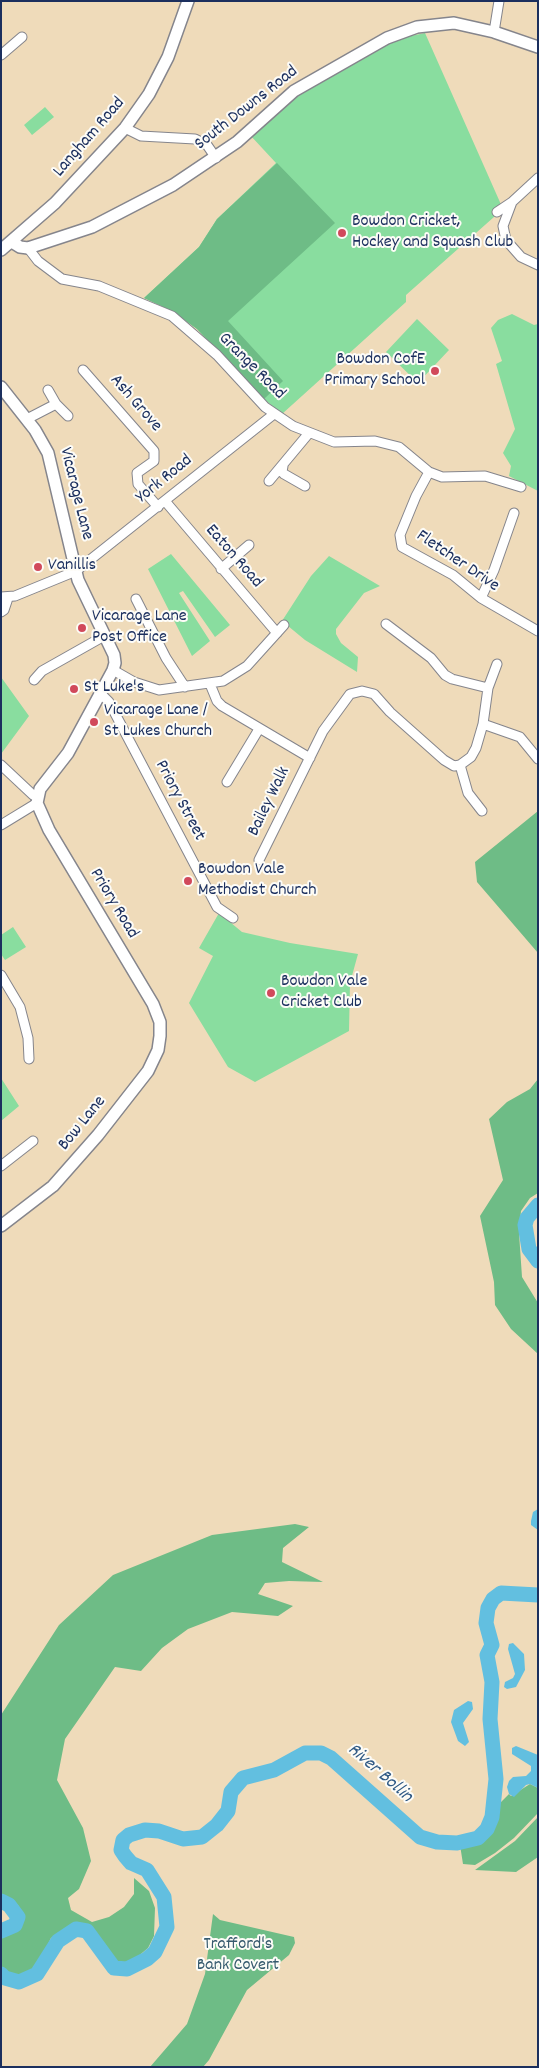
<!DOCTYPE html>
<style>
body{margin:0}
#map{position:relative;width:539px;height:2068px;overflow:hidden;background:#efdbba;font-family:Dekko,sans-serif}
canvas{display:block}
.frame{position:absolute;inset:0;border:2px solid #1b2f5e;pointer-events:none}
</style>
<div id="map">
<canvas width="539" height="2068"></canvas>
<div class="frame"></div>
</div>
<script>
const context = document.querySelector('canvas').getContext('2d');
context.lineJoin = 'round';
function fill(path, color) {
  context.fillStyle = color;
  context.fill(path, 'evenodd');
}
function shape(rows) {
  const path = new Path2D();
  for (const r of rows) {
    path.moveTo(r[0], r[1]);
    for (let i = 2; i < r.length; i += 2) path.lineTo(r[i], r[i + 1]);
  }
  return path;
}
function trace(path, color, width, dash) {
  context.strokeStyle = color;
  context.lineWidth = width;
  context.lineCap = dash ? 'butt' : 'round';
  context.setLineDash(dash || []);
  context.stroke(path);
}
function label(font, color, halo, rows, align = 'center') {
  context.font = font + ' Dekko,sans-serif';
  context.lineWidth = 4;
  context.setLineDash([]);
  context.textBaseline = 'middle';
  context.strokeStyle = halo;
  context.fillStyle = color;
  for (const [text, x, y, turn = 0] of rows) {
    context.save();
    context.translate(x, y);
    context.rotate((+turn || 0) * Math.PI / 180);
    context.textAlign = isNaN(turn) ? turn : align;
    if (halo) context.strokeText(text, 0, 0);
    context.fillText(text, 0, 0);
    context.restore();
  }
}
const green = shape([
 [425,33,503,209,406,295,406,302,282,414,265,400,197,329,172,311,144,298,199,247,217,219,276,163,250,135,280,109,303,92,375,49,401,38],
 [45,107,54,117,32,135,24,125],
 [512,314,534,325,538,324,538,491,509,476,511,466,503,453,515,429,496,364,502,361,491,328,498,320],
 [417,319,449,350,418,383,386,352],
 [171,554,230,625,215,637,183,591,179,593,210,641,192,656,148,569],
 [329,556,380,586,364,593,336,629,336,634,341,643,358,657,357,672,305,640,282,621,311,576],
 [1,677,29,716,1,754],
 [219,913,242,932,290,943,358,954,350,983,349,1031,255,1082,228,1067,189,1003,213,956,199,948],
 [13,927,26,947,5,960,1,954,1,935],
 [1,1078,19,1106,1,1121]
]);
const forest = shape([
 [277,163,335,223,228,321,283,381,264,399,197,329,172,311,144,298,199,247,217,219],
 [538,811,538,953,477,882,475,862],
 [538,1079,538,1193,530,1198,521,1211,519,1233,522,1277,538,1303,538,1354,511,1329,495,1305,494,1282,480,1216,503,1180,489,1119,507,1102,530,1089],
 [295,1524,309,1527,283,1548,282,1562,323,1582,289,1581,265,1583,258,1594,293,1606,278,1616,232,1612,188,1629,162,1648,141,1671,115,1667,65,1739,57,1780,83,1828,91,1861,79,1889,68,1898,71,1910,92,1922,109,1917,124,1907,134,1894,134,1878,149,1891,155,1908,154,1936,148,1948,135,1959,119,1967,110,1962,92,1934,85,1928,75,1925,51,1938,35,1971,20,1978,5,1970,1,1966,1,1932,21,1917,18,1905,1,1896,1,1715,59,1625,113,1575,212,1535],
 [530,1784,538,1788,538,1813,514,1838,495,1853,475,1865,463,1864,460,1845,480,1841,491,1829,499,1804,509,1794,511,1796],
 [538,1817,538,1857,516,1872,475,1870,515,1841],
 [213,1914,220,1920,294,1937,295,1943,289,1955,247,1990,209,2060,203,2067,150,2067,187,2024,205,1974]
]);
const water = shape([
 [538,1509,538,1530,531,1525,531,1521,533,1512],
 [513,1643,524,1654,525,1670,516,1687,507,1689,504,1687,505,1682,513,1678,515,1674,508,1649,509,1644],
 [468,1701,472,1702,473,1709,463,1723,469,1742,465,1746,458,1741,451,1722,454,1710],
 [516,1746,538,1755,538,1788,530,1784,526,1785,514,1797,509,1794,507,1787,509,1781,513,1777,526,1776,531,1771,531,1766,512,1754,512,1748]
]);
const river = shape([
 [538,1205,527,1218,525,1225,529,1249,538,1261],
 [1,1901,9,1905,18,1917,15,1925,1,1931],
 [1,1974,5,1978,19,1982,37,1974,58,1941,76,1929,87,1931,114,1968,127,1969,147,1959,155,1952,167,1927,164,1897,147,1870,131,1863,125,1856,121,1850,123,1840,129,1835,145,1830,159,1831,183,1839,202,1837,217,1825,228,1811,231,1792,243,1778,274,1770,305,1753,321,1753,331,1758,420,1837,437,1842,457,1843,478,1838,487,1829,492,1817,496,1779,490,1719,492,1682,487,1655,492,1645,486,1623,488,1608,493,1599,501,1593,538,1595]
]);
const street = shape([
 [494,32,499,1],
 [1,55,22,37],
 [125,128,141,136,195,139,207,145,216,158],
 [512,202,503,226,506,240,521,257,538,265],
 [497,212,512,202,538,178],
 [28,248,38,261,62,279,99,286,172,316,217,355,265,407,293,426,334,442,375,441,399,447,429,472,442,477,485,476,521,487],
 [83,370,154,451,154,461,137,473,138,484,158,507],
 [56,404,68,416],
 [27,419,56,404,48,390],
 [283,466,282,472,284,474,305,486],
 [429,472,416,496,400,535,402,547,453,575,481,598,538,631],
 [269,481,309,433],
 [165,501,277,633],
 [221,569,249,545],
 [1,597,15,596,76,571,274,414],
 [481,598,494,570,514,513],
 [136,599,166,658,185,687],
 [1,612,4,610,8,598],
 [386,624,431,658,445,675,452,679,488,688],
 [113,670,134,682,159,690,223,681,247,666,284,625],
 [34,680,42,671,104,636],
 [210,684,217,701,222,706,310,758],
 [101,694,109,702,217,907,233,918],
 [483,724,520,737,538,759],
 [1,765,33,795,38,796],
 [460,765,468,793,482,811],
 [227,782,259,729],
 [1,825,37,803],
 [259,860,323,731,350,694,362,691,374,694,390,712,444,760,454,766,460,765,471,757,476,748,483,724,488,688,497,664],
 [1,975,20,1007,28,1038,29,1059],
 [1,1166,33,1141]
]);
const secondary = shape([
 [12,242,20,247,28,248,92,227,173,185,237,142,294,91,387,38,417,27,454,23,494,32,538,47],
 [1,250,55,203,125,128,149,94,168,57,188,1],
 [1,387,35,430,48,453,78,580,114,655,115,663,113,670,68,753,40,789,37,803,49,830,153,1004,160,1022,160,1036,158,1050,148,1071,98,1135,53,1186,1,1226]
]);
const markers = [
 [342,233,5,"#d1495b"],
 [435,371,5,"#d1495b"],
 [38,567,5,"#d1495b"],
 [82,628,5,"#d1495b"],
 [74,689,5,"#d1495b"],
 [94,722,5,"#d1495b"],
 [188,881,5,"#d1495b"],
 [271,993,5,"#d1495b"]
];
const streetNames = [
 ["South Downs Road",247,109,-38],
 ["Langham Road",90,138,-49],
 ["Grange Road",251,367,45],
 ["Ash Grove",135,404,49],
 ["York Road",165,480,-39],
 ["Vicarage Lane",75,494,76],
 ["Eaton Road",233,557,49],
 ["Fletcher Drive",457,562,34],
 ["Priory Street",179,801,62],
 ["Bailey Walk",270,802,-64],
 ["Priory Road",113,904,59],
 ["Bow Lane",83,1124,-51]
];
const poiNames = [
 ["Bowdon Cricket,",352,223],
 ["Hockey and Squash Club",352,244],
 ["Bowdon CofE",425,361,"right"],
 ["Primary School",425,382,"right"],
 ["Vanillis",48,567],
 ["Vicarage Lane",92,618],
 ["Post Office",92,639],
 ["St Luke's",84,689],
 ["Vicarage Lane /",104,712],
 ["St Lukes Church",104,733],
 ["Bowdon Vale",198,871],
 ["Methodist Church",198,892],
 ["Bowdon Vale",281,983],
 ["Cricket Club",281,1004]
];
const parkNames = [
 ["Trafford's",238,1946],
 ["Bank Covert",238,1967]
];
const waterNames = [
 ["River Bollin",379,1774,41]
];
fill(green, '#89dd9f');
fill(forest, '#6ebc86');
fill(water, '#62bfe0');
trace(river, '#62bfe0', 15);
trace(street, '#85858c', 11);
trace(secondary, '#85858c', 14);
trace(street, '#fff', 9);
trace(secondary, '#fff', 11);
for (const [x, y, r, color] of markers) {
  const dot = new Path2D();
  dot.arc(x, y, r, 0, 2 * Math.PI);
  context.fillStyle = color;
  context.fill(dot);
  trace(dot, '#fdfcf7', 2);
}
label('18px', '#1b2f5e', '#fdfcf7', streetNames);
label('18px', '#1b2f5e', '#fdfcf7', poiNames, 'left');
label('18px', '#365a6e', '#fdfcf7', parkNames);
label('italic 19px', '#305a85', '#fdfcf7', waterNames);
</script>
